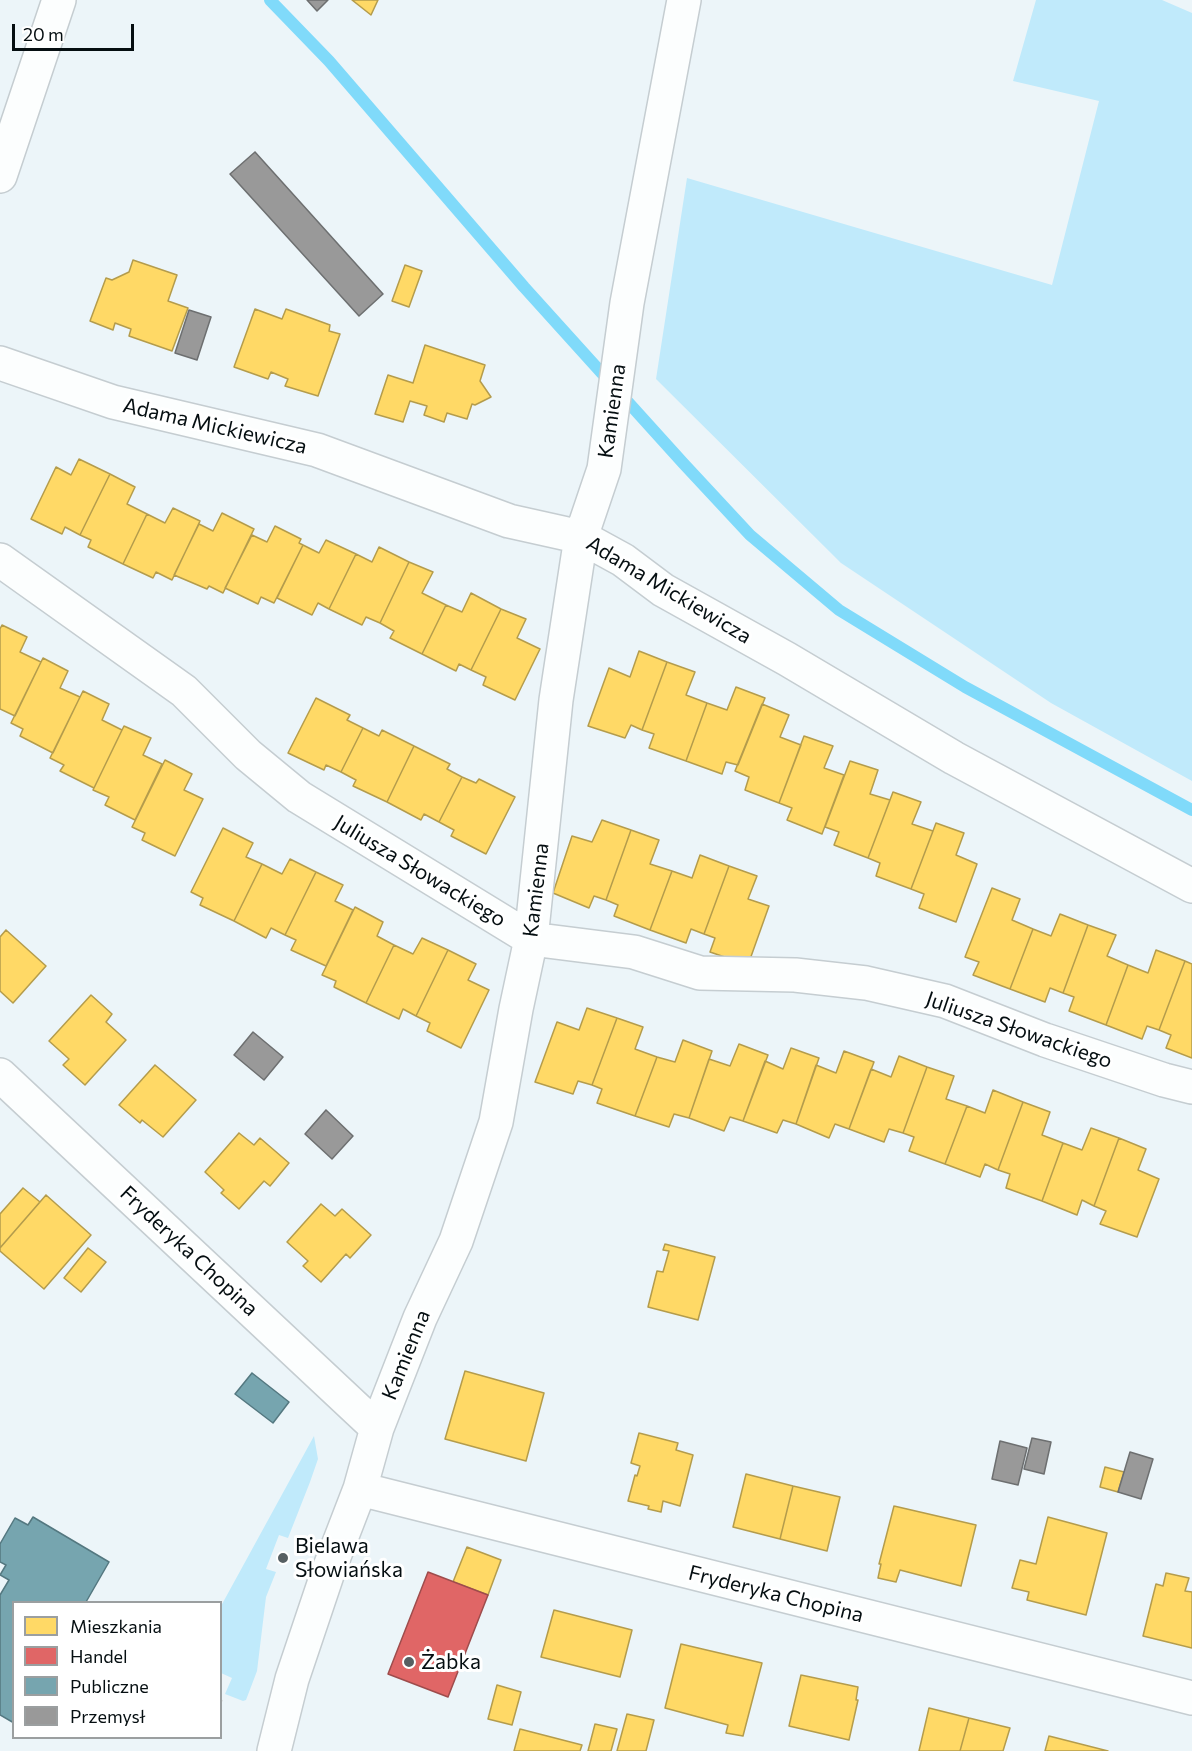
<!DOCTYPE html>
<meta charset="utf-8">
<style>
body{margin:0}
#map{position:relative;width:1192px;height:1751px;overflow:hidden;background:#ecf5f9;font-family:Commissioner,sans-serif}
canvas{display:block}
.legend{position:absolute;left:12px;top:1601px;width:210px;height:138px;box-sizing:border-box;background:#fff;border:2px solid #9b9fa0;margin:0;padding:8px 10px;list-style:none;font-size:18px;color:#050e11}
.legend li{display:flex;align-items:center;gap:12px;height:30px}
.legend b{width:30px;border:2px solid #9b9fa0}
.scale{position:absolute;left:12px;top:24px;width:122px;height:27px;box-sizing:border-box;border:3px solid #050e11;border-top:0;padding-left:8px;font-size:18px;line-height:21px;white-space:nowrap;color:#050e11;-webkit-text-stroke:4px #fff;paint-order:stroke}
</style>
<div id="map">
<canvas width="1192" height="1751"></canvas>
<ul class="legend">
<li><b style="height:16px;background:#ffd966"></b>Mieszkania</li>
<li><b style="height:16px;background:#e06666"></b>Handel</li>
<li><b style="height:16px;background:#76a5af"></b>Publiczne</li>
<li><b style="height:16px;background:#999"></b>Przemysł</li>
</ul>
<div class="scale">20 m</div>
</div>
<script>
const context = document.querySelector('canvas').getContext('2d');
context.lineJoin = 'round';
function fill(path, color) {
  context.fillStyle = color;
  context.fill(path, 'evenodd');
}
function shape(rows) {
  const path = new Path2D();
  for (const r of rows) {
    path.moveTo(r[0], r[1]);
    for (let i = 2; i < r.length; i += 2) path.lineTo(r[i], r[i + 1]);
  }
  return path;
}
function trace(path, color, width, dash) {
  context.strokeStyle = color;
  context.lineWidth = width;
  context.lineCap = dash ? 'butt' : 'round';
  context.setLineDash(dash || []);
  context.stroke(path);
}
function label(font, color, halo, rows, align = 'center') {
  context.font = font + ' Commissioner,sans-serif';
  context.lineWidth = 6;
  context.setLineDash([]);
  context.textBaseline = 'middle';
  context.strokeStyle = halo;
  context.fillStyle = color;
  for (const [text, x, y, turn = 0] of rows) {
    context.save();
    context.translate(x, y);
    context.rotate((+turn || 0) * Math.PI / 180);
    context.textAlign = isNaN(turn) ? turn : align;
    if (halo) context.strokeText(text, 0, 0);
    context.fillText(text, 0, 0);
    context.restore();
  }
}
const green = shape([
 [1036,0,1162,0,1192,13,1192,781,1051,703,841,563,656,379,687,178,1052,285,1099,101,1013,81],
 [314,1436,318,1459,310,1482,288,1538,279,1535,266,1569,276,1572,266,1597,257,1671,246,1700,243,1701,225,1694,232,1678,221,1673,221,1606]
]);
const homes = shape([
 [352,0,378,0,371,15,352,0],
 [133,260,177,275,168,301,188,308,172,351,129,336,131,329,115,323,113,330,90,321,106,278,112,280,129,272,133,260],
 [405,265,422,271,409,307,392,301,405,265],
 [255,309,282,319,286,309,330,325,329,331,340,334,318,396,285,386,288,379,271,372,268,379,234,367,255,309],
 [425,345,485,365,480,381,491,397,475,405,472,404,467,419,447,413,444,422,424,415,427,406,410,401,403,422,375,414,388,375,413,383,425,345],
 [79,459,110,474,80,535,65,527,62,534,31,519,56,467,71,475,79,459],
 [110,474,135,487,127,504,147,514,123,564,88,547,91,540,80,535,110,474],
 [173,508,200,521,172,580,156,572,153,578,123,564,147,514,165,523,173,508],
 [222,513,254,529,223,593,209,586,207,589,174,575,199,524,213,531,222,513],
 [275,526,301,539,299,543,303,545,274,603,261,597,258,604,225,588,252,535,267,542,275,526],
 [326,540,356,554,329,609,318,603,312,615,277,598,303,545,319,553,326,540],
 [379,547,409,562,380,623,366,617,362,625,329,609,356,554,372,562,379,547],
 [409,562,433,572,422,593,446,605,422,654,390,638,394,631,380,623,409,562],
 [471,593,501,609,471,670,459,664,456,671,422,654,446,605,462,612,471,593],
 [501,609,526,619,517,638,540,649,515,700,483,685,486,677,471,670,501,609],
 [2,625,27,637,20,652,41,662,15,716,0,709,0,629,2,625],
 [639,651,667,662,642,730,631,725,625,738,588,726,609,668,630,677,639,651],
 [43,658,68,671,60,688,80,697,53,753,20,736,23,729,11,723,43,658],
 [667,662,695,672,686,695,707,703,686,761,649,748,654,734,642,730,667,662],
 [736,687,765,698,738,765,726,762,722,774,686,761,707,703,727,710,736,687],
 [83,691,109,704,102,720,122,730,94,788,60,771,64,765,50,758,83,691],
 [316,698,350,715,347,720,363,728,341,772,326,765,324,770,288,753,316,698],
 [762,704,789,715,780,737,801,745,779,803,745,790,749,777,735,771,762,704],
 [124,726,151,738,143,755,162,764,135,820,105,805,109,797,93,790,124,726],
 [363,728,379,736,382,730,414,746,387,802,353,786,356,780,341,772,363,728],
 [804,736,833,746,824,768,844,775,822,834,787,820,792,808,779,803,804,736],
 [414,746,450,764,447,769,462,777,439,822,424,814,421,820,387,802,414,746],
 [165,760,192,774,184,790,203,799,175,856,142,840,145,833,132,827,165,760],
 [850,761,878,770,870,794,890,800,868,858,834,845,839,832,825,827,850,761],
 [462,777,476,783,479,779,515,797,486,854,451,836,454,830,439,822,462,777],
 [893,792,921,802,912,824,933,831,911,889,876,876,880,863,868,858,893,792],
 [602,820,631,830,606,900,594,896,589,908,553,893,572,836,592,842,602,820],
 [936,823,964,833,956,855,977,864,956,922,919,908,924,894,911,889,936,823],
 [223,828,253,843,246,857,262,864,234,921,200,905,203,898,191,892,223,828],
 [631,830,659,840,650,864,672,871,650,930,614,916,618,905,606,900,631,830],
 [700,855,729,866,704,934,691,929,686,943,650,930,672,871,692,878,700,855],
 [290,859,316,872,285,935,271,928,266,938,234,921,262,864,282,874,290,859],
 [729,866,757,876,748,899,769,906,748,965,710,952,715,938,704,934,729,866],
 [316,872,343,885,335,901,353,910,326,966,291,950,296,940,285,935,316,872],
 [992,888,1020,899,1012,920,1033,929,1010,989,973,975,979,962,965,957,992,888],
 [355,907,383,922,377,936,394,945,366,1003,334,987,336,981,322,975,355,907],
 [1060,914,1088,925,1063,993,1050,988,1045,1002,1010,989,1033,929,1051,936,1060,914],
 [1088,925,1116,935,1107,956,1128,965,1106,1025,1069,1011,1074,997,1063,993,1088,925],
 [6,930,46,966,13,1003,0,991,0,937,6,930],
 [422,938,448,950,416,1016,403,1009,399,1019,366,1003,394,945,413,954,422,938],
 [448,950,476,964,468,980,489,990,461,1048,427,1031,430,1023,416,1016,448,950],
 [1156,950,1185,961,1159,1030,1147,1026,1142,1039,1106,1025,1128,965,1148,973,1156,950],
 [1185,961,1192,964,1192,1058,1166,1048,1171,1035,1159,1030,1185,961],
 [91,995,112,1014,106,1022,126,1040,85,1085,63,1065,69,1059,49,1041,91,995],
 [587,1008,617,1018,592,1085,578,1081,573,1094,535,1082,557,1022,579,1030,587,1008],
 [617,1018,643,1027,635,1049,657,1057,635,1116,597,1103,602,1089,592,1085,617,1018],
 [683,1040,712,1051,689,1118,674,1114,669,1127,635,1116,657,1057,675,1062,683,1040],
 [739,1044,768,1055,743,1121,730,1117,724,1131,689,1118,709,1059,730,1066,739,1044],
 [791,1048,819,1058,796,1124,783,1120,777,1133,743,1121,765,1061,783,1069,791,1048],
 [844,1051,874,1062,849,1129,835,1124,829,1138,796,1124,816,1065,836,1073,844,1051],
 [899,1056,927,1067,903,1133,889,1129,884,1142,849,1129,871,1069,891,1077,899,1056],
 [155,1065,196,1100,163,1137,142,1120,140,1123,119,1105,155,1065],
 [927,1067,954,1076,946,1099,967,1106,945,1164,909,1151,914,1137,903,1133,927,1067],
 [993,1090,1023,1102,998,1170,985,1164,980,1177,945,1164,967,1106,985,1113,993,1090],
 [1023,1102,1050,1112,1042,1135,1063,1143,1042,1201,1006,1188,1010,1174,998,1170,1023,1102],
 [1091,1128,1119,1138,1094,1206,1082,1200,1077,1215,1042,1201,1063,1143,1082,1150,1091,1128],
 [239,1133,254,1145,260,1138,289,1163,270,1186,264,1181,239,1209,221,1193,224,1190,205,1172,239,1133],
 [1119,1138,1146,1149,1138,1170,1159,1179,1137,1237,1100,1224,1106,1211,1094,1206,1119,1138],
 [23,1188,40,1202,0,1248,0,1214,23,1188],
 [46,1195,91,1235,44,1289,0,1251,0,1248,46,1195],
 [321,1204,335,1216,342,1209,371,1235,350,1258,346,1254,321,1282,303,1266,308,1261,287,1242,321,1204],
 [665,1244,715,1257,698,1320,648,1307,657,1271,663,1272,669,1251,663,1250,665,1244],
 [88,1248,106,1262,81,1292,64,1278,88,1248],
 [465,1371,544,1393,526,1461,445,1439,465,1371],
 [639,1433,678,1443,676,1450,693,1455,680,1506,663,1501,661,1512,648,1509,649,1506,628,1501,635,1475,637,1476,640,1466,631,1463,639,1433],
 [1105,1467,1124,1472,1118,1492,1100,1487,1105,1467],
 [746,1474,793,1486,780,1539,733,1527,746,1474],
 [793,1486,840,1497,827,1551,780,1539,793,1486],
 [894,1506,976,1525,961,1586,900,1570,896,1582,878,1578,881,1564,879,1564,894,1506],
 [1048,1517,1107,1533,1086,1615,1027,1600,1029,1592,1012,1588,1020,1560,1036,1564,1048,1517],
 [467,1547,501,1560,488,1595,453,1582,467,1547],
 [1166,1573,1189,1578,1185,1591,1192,1592,1192,1648,1143,1636,1156,1584,1163,1586,1166,1573],
 [554,1610,632,1630,620,1677,541,1657,554,1610],
 [681,1644,762,1663,743,1736,726,1733,728,1725,665,1708,681,1644],
 [801,1675,858,1687,856,1700,858,1700,849,1740,789,1726,801,1675],
 [497,1685,521,1692,512,1725,488,1719,497,1685],
 [929,1708,969,1718,960,1751,919,1751,929,1708],
 [627,1714,654,1720,646,1751,617,1751,627,1714],
 [969,1718,1010,1728,1003,1751,960,1751,969,1718],
 [595,1724,617,1729,611,1751,588,1751,595,1724],
 [520,1729,582,1745,580,1751,514,1751,520,1729],
 [1049,1736,1108,1751,1045,1751,1049,1736]
]);
const shops = shape([
 [428,1572,488,1595,448,1697,388,1674,428,1572]
]);
const public = shape([
 [252,1373,289,1402,273,1423,235,1394,252,1373],
 [33,1517,109,1562,86,1602,14,1602,14,1723,0,1715,0,1595,9,1580,0,1575,6,1565,0,1562,0,1544,15,1518,28,1525,33,1517]
]);
const industry = shape([
 [307,0,328,0,317,11,307,0],
 [255,152,383,294,359,316,230,174,255,152],
 [189,310,211,317,197,360,175,353,189,310],
 [253,1032,283,1057,264,1080,234,1055,253,1032],
 [326,1110,353,1136,332,1159,305,1134,326,1110],
 [1032,1438,1051,1442,1044,1474,1024,1469,1032,1438],
 [1000,1441,1027,1448,1018,1485,992,1479,1000,1441],
 [1130,1452,1153,1459,1141,1499,1118,1492,1130,1452]
]);
const stream = shape([
 [270,0,329,61,524,287,683,463,750,535,839,610,965,687,1192,810]
]);
const path = shape([
 [220,1701,222,1702]
]);
const minor = shape([
 [0,176,59,0],
 [0,363,113,402,317,450,509,521,581,537,623,560,663,590,787,659,954,758,1192,886],
 [0,560,184,691,248,755,299,797,531,939,634,952,700,973,795,975,866,983,945,1001,1045,1040,1164,1080,1192,1087],
 [0,1075,377,1428],
 [360,1489,1192,1698],
 [274,1751,292,1679,328,1572,360,1489,377,1428,420,1318,456,1241,496,1122,516,1009,531,939,556,700,581,537,604,469,627,303,684,0]
]);
const markers = [
 [283,1558,6,"#565f62"],
 [409,1662,6,"#565f62"]
];
const streetNames = [
 ["Kamienna",612,411,-82],
 ["Adama Mickiewicza",215,426,13],
 ["Adama Mickiewicza",669,590,31],
 ["Juliusza Słowackiego",420,871,31],
 ["Kamienna",536,890,-83],
 ["Juliusza Słowackiego",1019,1030,19],
 ["Fryderyka Chopina",189,1251,43],
 ["Kamienna",406,1355,-68],
 ["Fryderyka Chopina",776,1594,14]
];
const poiNames = [
 ["Bielawa",295,1546],
 ["Słowiańska",295,1570],
 ["Żabka",421,1662]
];
fill(green, '#c0eafb');
fill(homes, '#ffd966');
trace(homes, '#b49c4c', 1.5);
fill(shops, '#e06666');
trace(shops, '#9e4c4c', 1.5);
fill(public, '#76a5af');
trace(public, '#547880', 1.5);
fill(industry, '#999');
trace(industry, '#6d6f70', 1.5);
trace(stream, '#80dafa', 12);
trace(minor, '#c5cdd1', 36);
trace(path, '#d8dbdc', 4, [3, 3]);
trace(minor, '#fcfefe', 33);
for (const [x, y, r, color] of markers) {
  const dot = new Path2D();
  dot.arc(x, y, r, 0, 2 * Math.PI);
  context.fillStyle = color;
  context.fill(dot);
  trace(dot, '#fff', 2);
}
label('21px', '#050e11', '#fff', streetNames);
label('21px', '#050e11', '#fff', poiNames, 'left');
</script>
